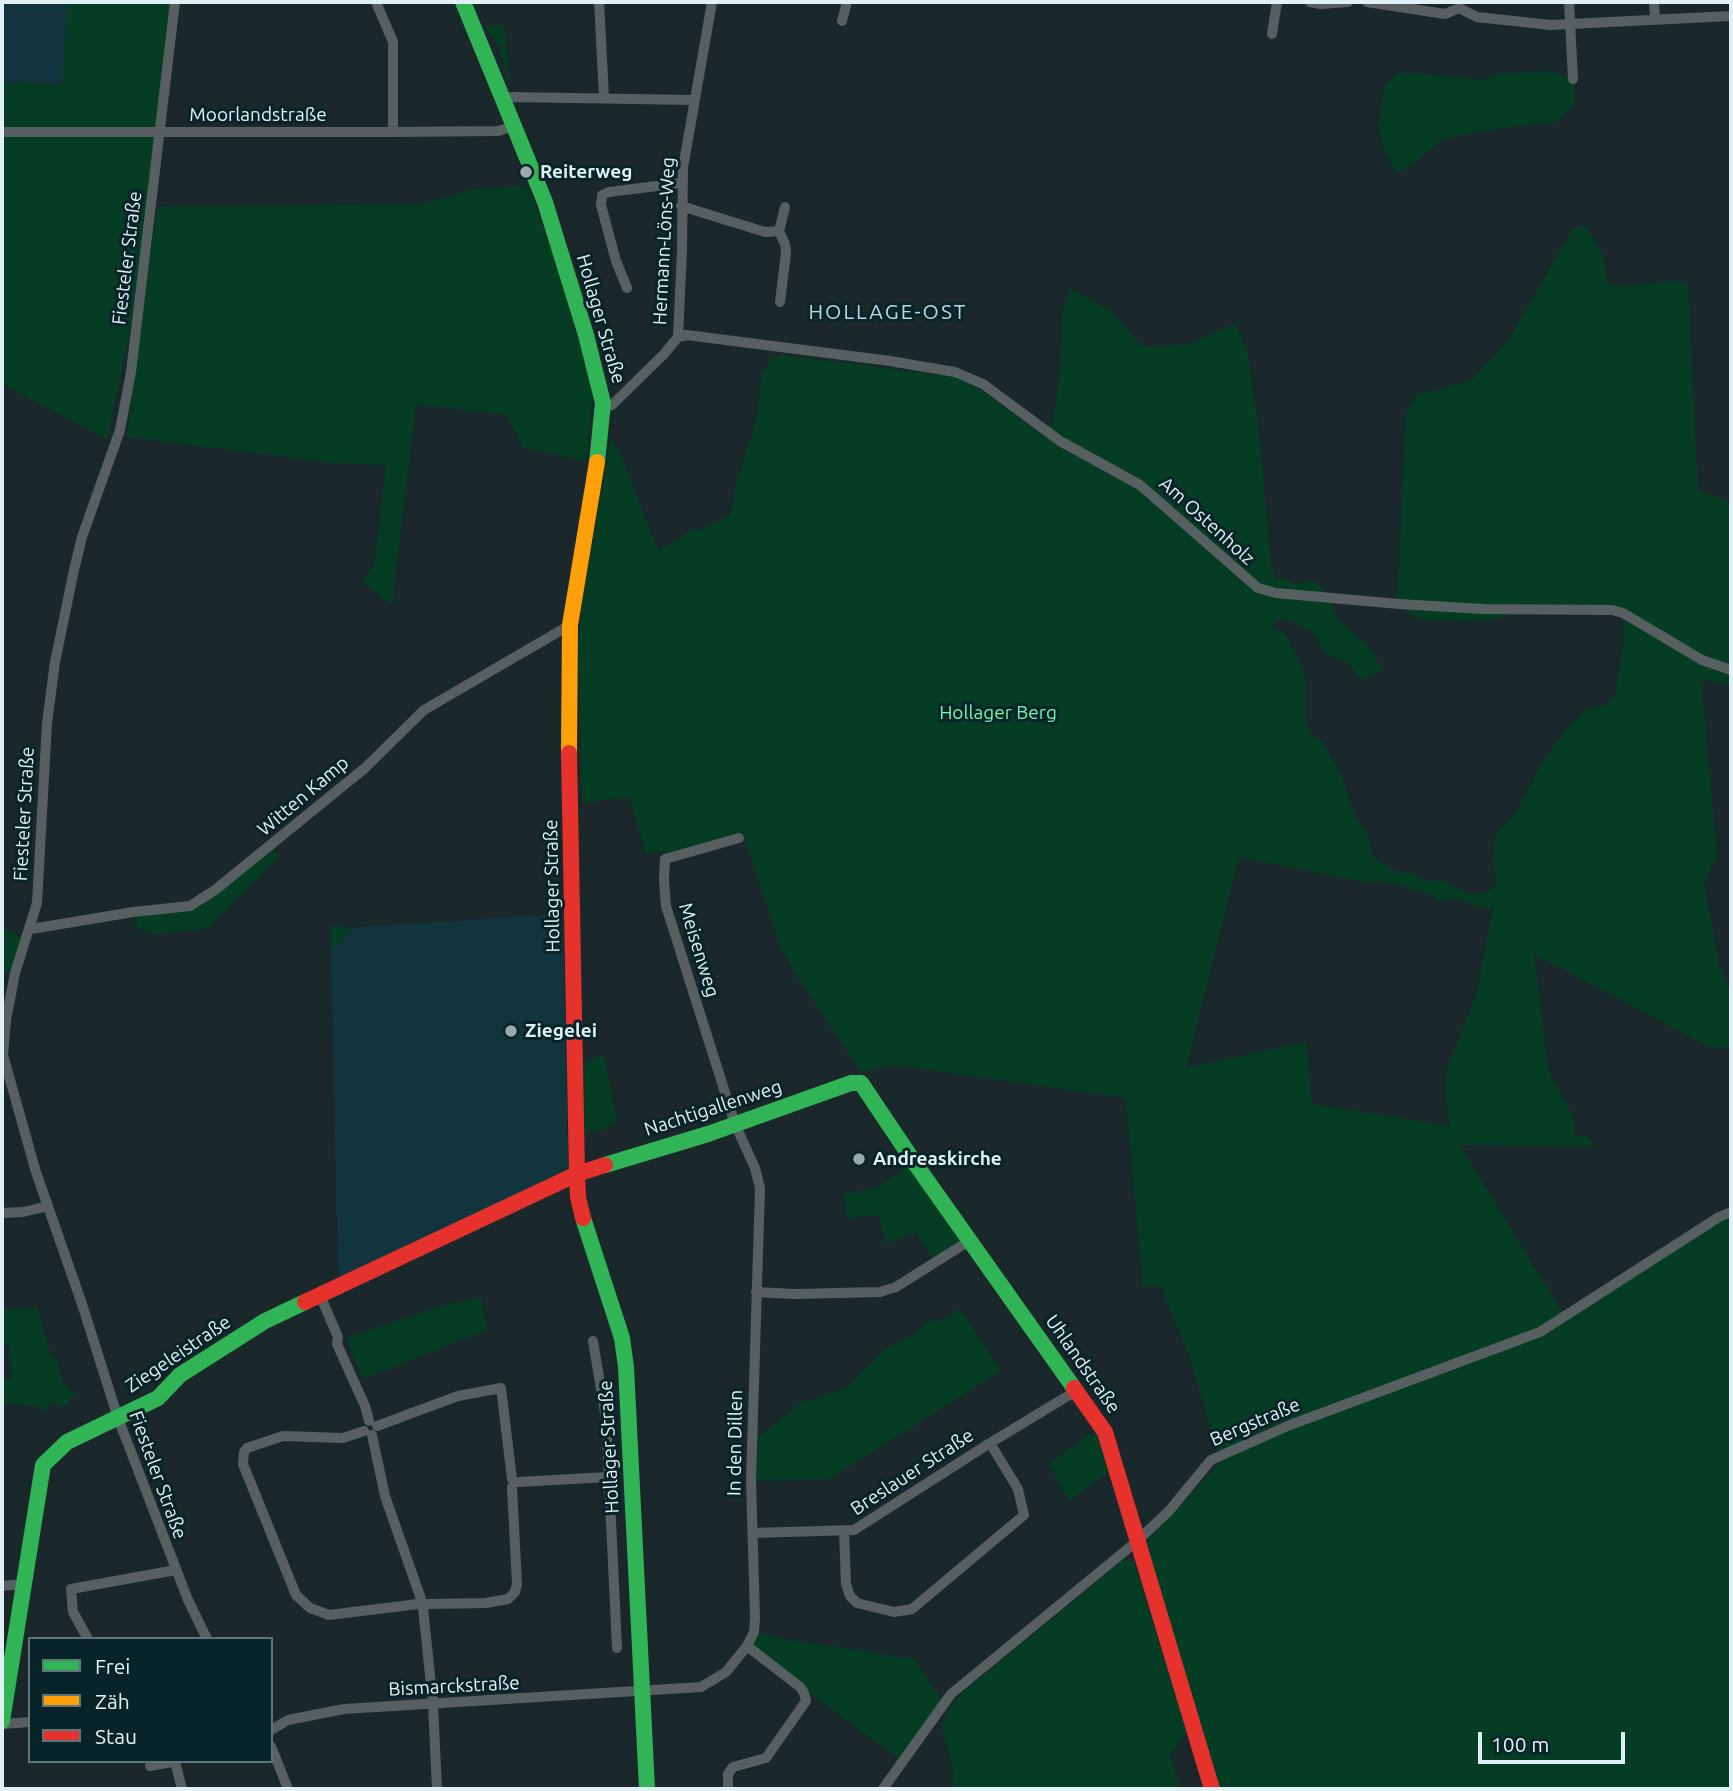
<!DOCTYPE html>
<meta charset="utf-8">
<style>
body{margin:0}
#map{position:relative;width:1733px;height:1791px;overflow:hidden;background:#1a282b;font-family:Ubuntu,sans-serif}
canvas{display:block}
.frame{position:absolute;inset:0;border:4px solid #e0f0f4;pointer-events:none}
.legend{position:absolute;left:28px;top:1637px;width:245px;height:126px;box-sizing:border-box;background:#082429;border:2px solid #5e767a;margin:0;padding:9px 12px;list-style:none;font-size:21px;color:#e0f0f4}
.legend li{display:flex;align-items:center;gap:14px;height:35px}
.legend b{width:35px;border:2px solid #5e767a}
.scale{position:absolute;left:1478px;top:1732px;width:147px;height:32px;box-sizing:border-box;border:4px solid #e0f0f4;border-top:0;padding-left:9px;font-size:21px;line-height:24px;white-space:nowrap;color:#e0f0f4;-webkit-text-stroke:5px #082429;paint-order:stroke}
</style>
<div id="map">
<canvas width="1733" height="1791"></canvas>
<div class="frame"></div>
<ul class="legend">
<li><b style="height:9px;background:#30b455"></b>Frei</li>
<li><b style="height:9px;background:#ff9f0a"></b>Zäh</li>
<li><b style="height:9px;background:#e5322d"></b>Stau</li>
</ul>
<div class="scale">100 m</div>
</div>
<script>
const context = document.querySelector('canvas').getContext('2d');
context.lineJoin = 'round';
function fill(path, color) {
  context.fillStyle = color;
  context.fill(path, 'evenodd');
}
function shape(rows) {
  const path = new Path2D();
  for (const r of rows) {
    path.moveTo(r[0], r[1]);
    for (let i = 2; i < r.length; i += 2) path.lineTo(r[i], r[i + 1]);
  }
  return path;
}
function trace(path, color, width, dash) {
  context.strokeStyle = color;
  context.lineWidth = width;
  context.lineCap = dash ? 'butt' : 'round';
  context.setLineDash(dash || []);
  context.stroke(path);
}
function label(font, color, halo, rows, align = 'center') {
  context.font = font + ' Ubuntu,sans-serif';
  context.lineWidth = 6;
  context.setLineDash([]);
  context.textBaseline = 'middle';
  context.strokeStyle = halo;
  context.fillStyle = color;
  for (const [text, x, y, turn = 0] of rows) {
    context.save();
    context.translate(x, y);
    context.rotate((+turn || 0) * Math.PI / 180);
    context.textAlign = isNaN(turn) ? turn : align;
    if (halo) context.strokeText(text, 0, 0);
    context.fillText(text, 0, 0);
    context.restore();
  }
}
const built = shape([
 [2,2,69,2,61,85,2,82],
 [563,914,568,1170,346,1278,338,1275,331,952,352,928]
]);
const green = shape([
 [69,2,175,2,131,325,107,440,2,383,2,82,61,85],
 [504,25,510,89,499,45,485,26],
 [1548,71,1573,79,1575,104,1557,121,1474,132,1441,140,1418,160,1397,173,1385,152,1378,127,1385,84,1400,72,1483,80,1498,74],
 [528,186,560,275,593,393,586,461,523,448,507,415,416,404,392,604,363,583,375,561,386,465,336,463,127,437,157,207,425,204,473,189],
 [1586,226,1603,256,1608,285,1632,286,1676,281,1688,284,1698,491,1725,499,1731,504,1731,686,1701,679,1717,856,1704,882,1719,965,1731,992,1731,1049,1710,1047,1534,954,1547,1062,1551,1076,1574,1118,1575,1136,1587,1135,1594,1146,1460,1145,1564,1316,1731,1212,1731,1789,1220,1789,1144,1545,1221,1462,1190,1358,1161,1286,1143,1287,1126,1098,895,1065,861,1072,797,976,782,949,743,832,670,852,656,851,646,854,630,797,582,803,578,640,583,599,611,437,620,453,658,551,692,530,704,529,730,516,737,481,756,422,762,373,771,360,780,355,955,377,978,388,1045,437,1053,420,1059,382,1063,311,1071,289,1113,312,1142,347,1190,344,1235,324,1247,349,1260,440,1270,558,1275,580,1286,579,1296,585,1309,580,1317,583,1324,591,1338,619,1370,648,1383,671,1361,679,1349,664,1325,653,1313,632,1293,621,1277,620,1271,626,1285,633,1300,663,1305,679,1305,721,1311,737,1322,741,1342,776,1354,814,1367,834,1374,859,1398,872,1412,873,1427,881,1438,880,1450,884,1465,893,1483,894,1496,886,1494,850,1497,833,1516,813,1542,763,1564,732,1585,710,1606,705,1615,695,1624,639,1623,613,1521,609,1507,616,1483,621,1420,620,1396,605,1399,569,1406,414,1417,395,1471,381,1508,341,1574,227],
 [1239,857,1363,882,1382,881,1433,895,1438,901,1451,898,1465,901,1487,910,1494,904,1477,992,1450,1062,1446,1078,1445,1091,1450,1126,1312,1104,1306,1042,1186,1068],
 [270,846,280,856,208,928,156,934,138,928,133,912,190,906],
 [331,926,352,928,331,952],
 [7,929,25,940,15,973,2,974,2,930],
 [604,1055,617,1122,602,1130,577,1134,576,1064],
 [914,1162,969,1241,935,1263,916,1232,886,1243,879,1215,847,1218,843,1194,877,1188],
 [481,1298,487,1330,363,1379,346,1338,439,1307],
 [37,1307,52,1359,57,1358,63,1384,75,1394,64,1407,53,1402,44,1411,36,1406,14,1404,2,1405,2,1381,12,1380,10,1346,2,1345,2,1310],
 [960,1309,1001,1371,829,1479,756,1481,758,1437,802,1403,846,1388,885,1350,913,1335,931,1320,936,1322],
 [1101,1426,1115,1467,1069,1501,1049,1464],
 [1125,1559,1134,1562,1187,1732,1170,1754,1180,1789,955,1789,952,1777,954,1773,941,1724,944,1723,950,1708,964,1691],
 [754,1632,796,1641,914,1659,943,1703,903,1762,747,1646]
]);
const street = shape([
 [175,2,131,372,120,430,82,537,74,570,55,662,47,723,37,903,15,973,6,1020,3,1055,36,1172,82,1304,118,1418,188,1600,207,1639],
 [376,2,393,42,393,132],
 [599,2,604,97],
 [1310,2,1321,4,1348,2],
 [1367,2,1445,14,1459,8,1477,17,1550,25,1731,16],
 [1569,2,1573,79],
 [1654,2,1655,19],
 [842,21,847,2],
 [1272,34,1277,2],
 [504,99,511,97,694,100],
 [2,132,393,132,498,131,514,126],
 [681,206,765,232,779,231,785,207],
 [779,231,785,244,786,253,780,302],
 [627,288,616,261,601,205,602,195,609,192,681,183],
 [678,337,687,335,890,361,955,372,983,384,1060,441,1140,485,1258,588,1276,593,1399,604,1483,609,1612,610,1623,613,1702,660,1731,670],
 [602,408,612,405,664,354,678,337,682,250,683,168,712,2],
 [31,929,133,912,190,906,215,890,365,768,424,710,570,625],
 [2,1213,23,1212,48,1206],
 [756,1292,795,1294,880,1292,896,1287,969,1241],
 [320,1295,338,1337,337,1344,365,1406,369,1421],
 [593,1341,606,1419,609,1475],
 [377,1426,458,1396,501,1388,512,1479],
 [364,1431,343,1438,283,1436,247,1448,244,1452,243,1464,296,1595,310,1608,329,1615,418,1604],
 [372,1435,385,1496,421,1599],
 [609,1479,617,1648],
 [519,1482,607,1477],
 [844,1531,846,1584,850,1596,857,1603,894,1612,912,1609,1024,1515,1018,1489,990,1443],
 [753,1533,854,1530,990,1443,1076,1391],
 [2,1586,23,1584],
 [427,1604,486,1603,508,1599,515,1592,517,1584,512,1487],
 [423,1608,433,1704,437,1789],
 [88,1639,73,1612,71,1589,176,1570],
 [2,1724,30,1722],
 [271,1730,288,1720,344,1709,701,1687,726,1672,747,1646,754,1632,755,1618,751,1481,760,1188,755,1168,735,1124,666,906,664,880,665,859,739,838],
 [271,1746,288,1789],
 [175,1762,182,1789],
 [150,1766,177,1761],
 [728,1789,728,1774,733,1767,766,1758,806,1701,804,1693,800,1687,747,1646],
 [883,1789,951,1694,1136,1542,1169,1511,1211,1460,1290,1425,1540,1332,1719,1217,1731,1212]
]);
const fast = shape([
 [463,2,545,202,586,335,603,403,597,462],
 [605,1165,708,1134,851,1083,861,1083,914,1162,1074,1388],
 [583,1218,622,1338,626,1367,647,1789],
 [2,1721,43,1465,67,1442,158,1398,180,1375,265,1321,305,1302]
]);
const slow = shape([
 [569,753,570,625,597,462]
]);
const jam = shape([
 [569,753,577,1174,578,1197,583,1218],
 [305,1302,577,1174,605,1165],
 [1074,1388,1105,1432,1212,1789]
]);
const markers = [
 [526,172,7,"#9baaae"],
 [511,1031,7,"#9baaae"],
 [859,1159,7,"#9baaae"]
];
const streetNames = [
 ["Moorlandstraße",258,115],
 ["Hermann-Löns-Weg",664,241,-87],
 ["Fiesteler Straße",127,258,-83],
 ["Hollager Straße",601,319,74],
 ["Am Ostenholz",1207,521,42],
 ["Witten Kamp",303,796,-40],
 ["Fiesteler Straße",24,814,-87],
 ["Hollager Straße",552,886,-91],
 ["Meisenweg",699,950,73],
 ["Nachtigallenweg",713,1108,-18],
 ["Ziegeleistraße",178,1354,-34],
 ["Uhlandstraße",1083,1364,55],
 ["Bergstraße",1255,1422,-23],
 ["In den Dillen",735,1443,-89],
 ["Hollager Straße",609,1447,-93],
 ["Breslauer Straße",912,1472,-33],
 ["Fiesteler Straße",158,1475,70],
 ["Bismarckstraße",454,1686,-3]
];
const poiNames = [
 ["Reiterweg",540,172],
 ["Ziegelei",525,1031],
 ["Andreaskirche",873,1159]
];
const parkNames = [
 ["Hollager Berg",998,713]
];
const neighbourhoodNames = [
 ["HOLLAGE-OST",888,312]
];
fill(built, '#12353d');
fill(green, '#043d24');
trace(street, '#585f60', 10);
trace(fast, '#30b455', 16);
trace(slow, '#ff9f0a', 16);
trace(jam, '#e5322d', 16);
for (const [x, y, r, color] of markers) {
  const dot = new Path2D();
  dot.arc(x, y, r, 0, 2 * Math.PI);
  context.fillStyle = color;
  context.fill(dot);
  trace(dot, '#082429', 2.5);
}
label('19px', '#e0f0f4', '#082429', streetNames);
label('bold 19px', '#e0f0f4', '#082429', poiNames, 'left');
label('19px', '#73f7ab', '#082429', parkNames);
context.letterSpacing = '2px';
label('21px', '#badae1', '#082429', neighbourhoodNames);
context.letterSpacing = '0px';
</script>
